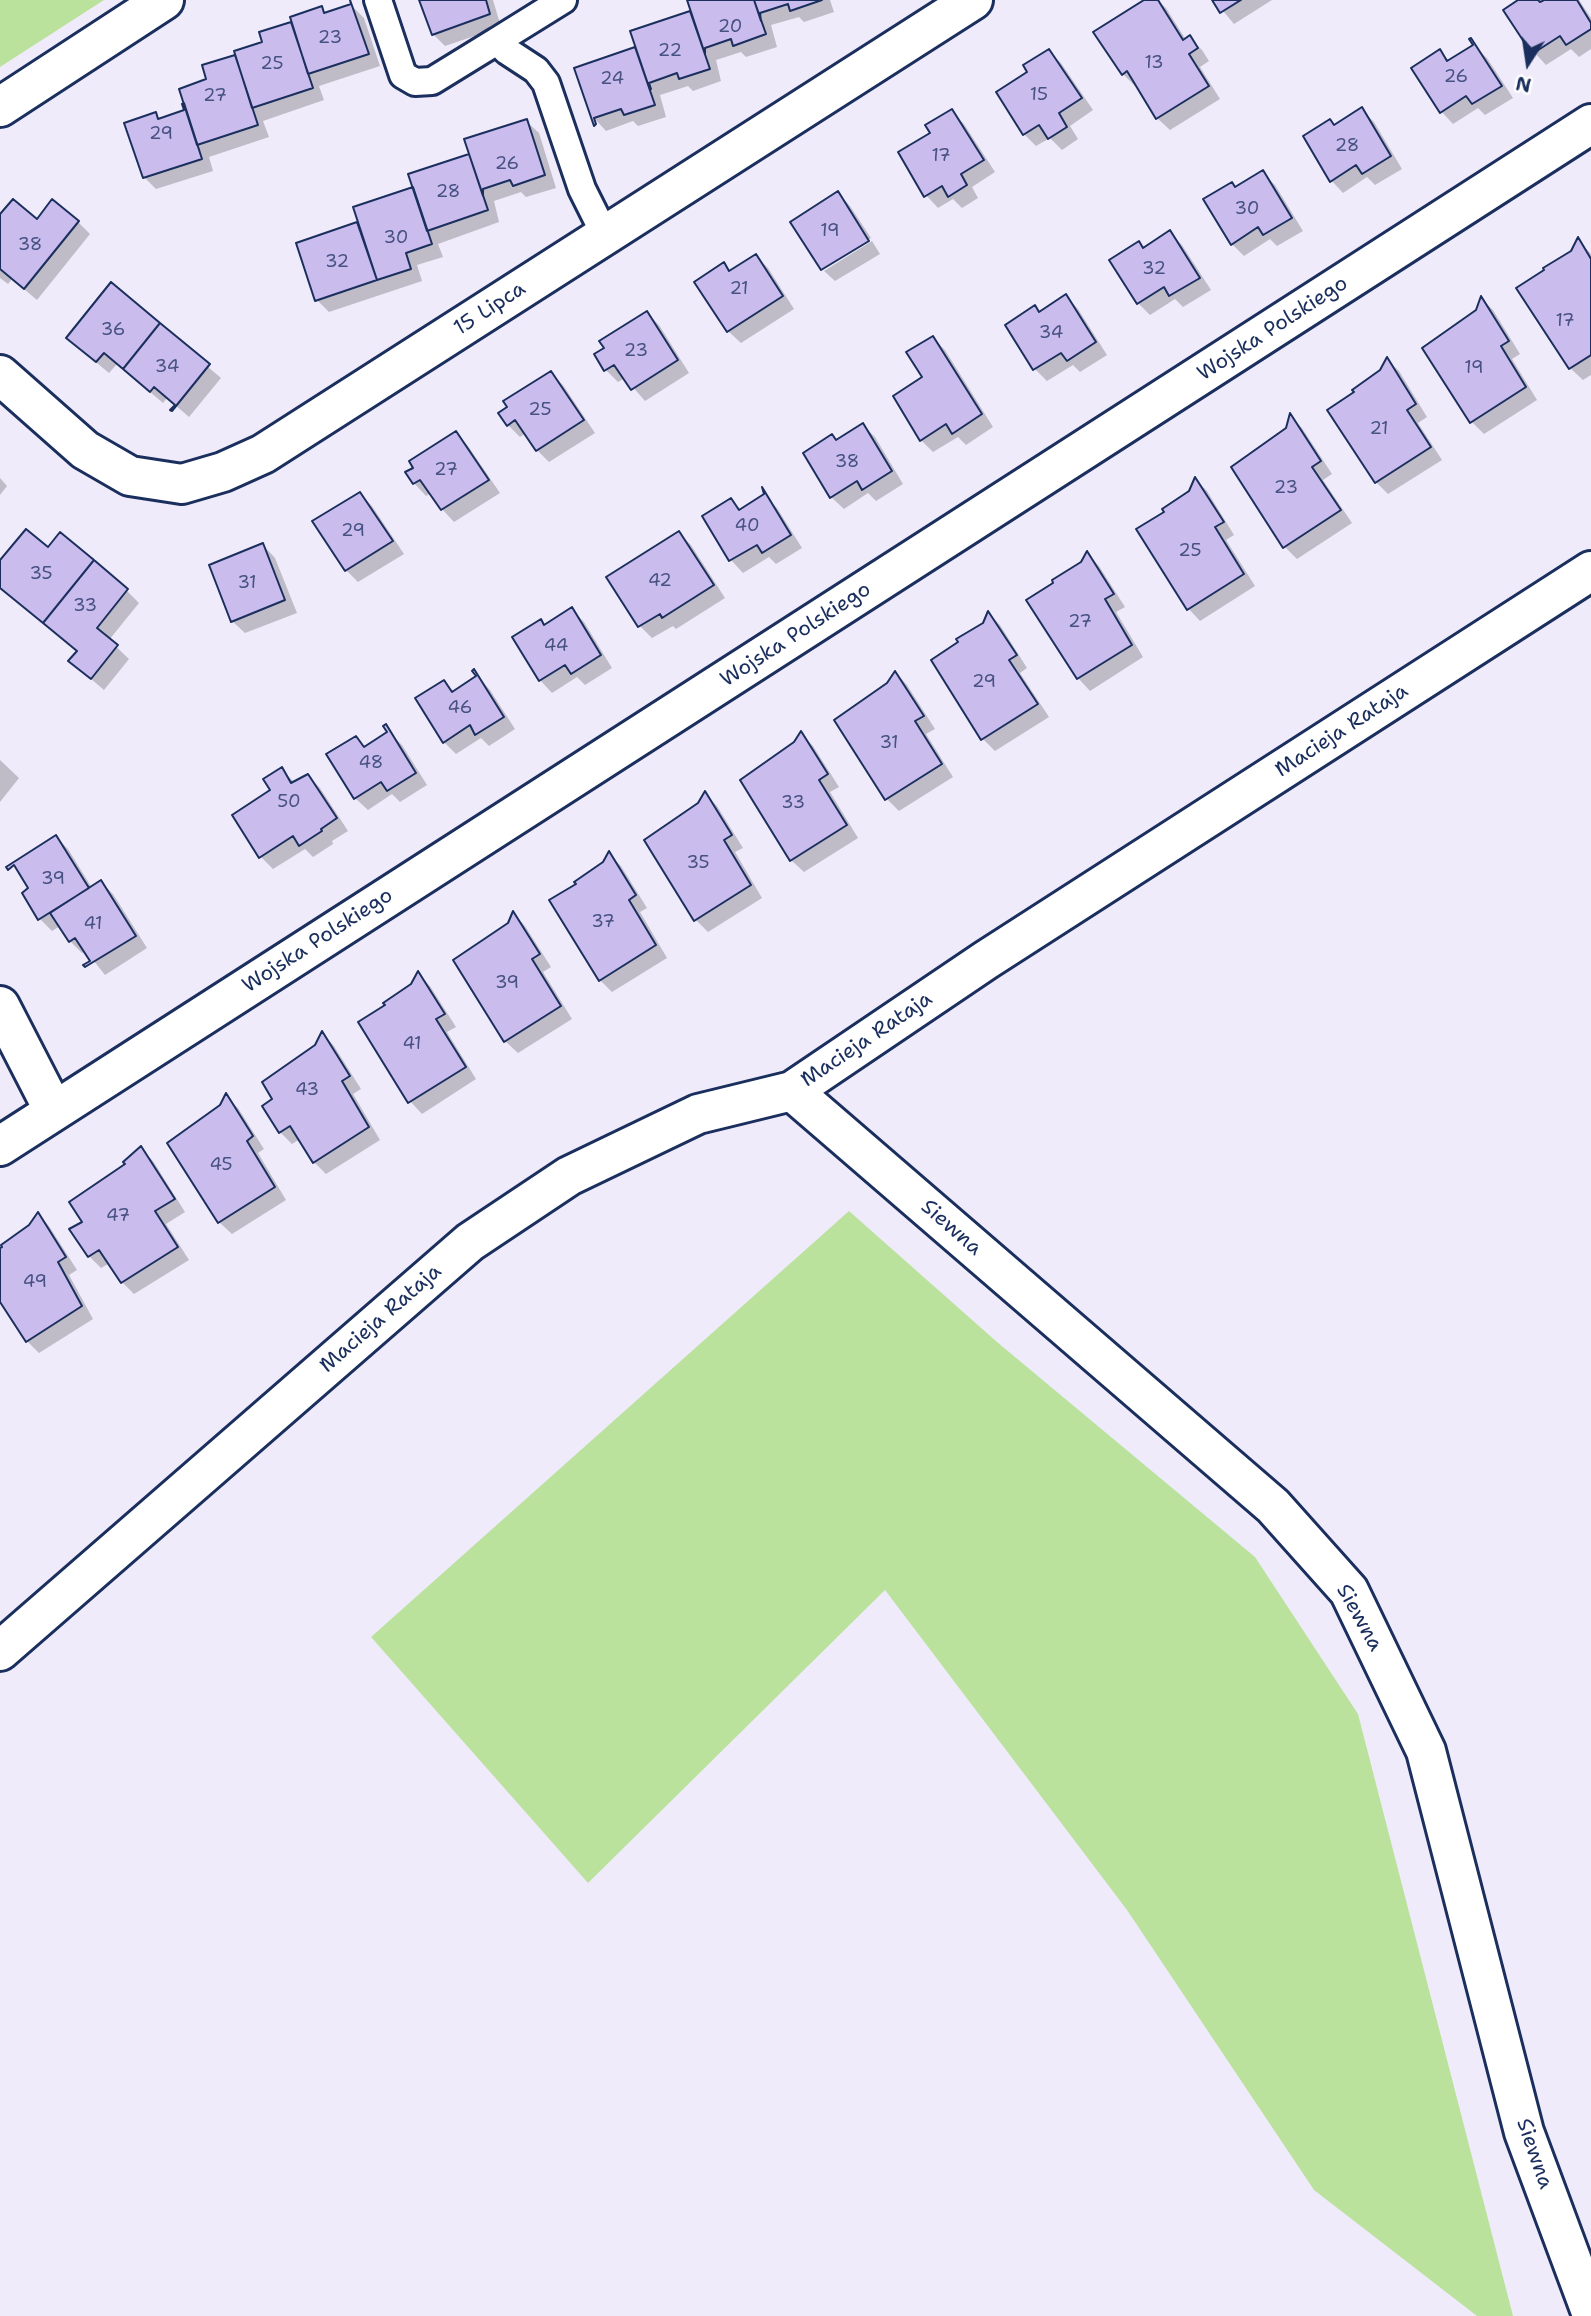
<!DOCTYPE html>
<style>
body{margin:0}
#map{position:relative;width:1591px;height:2316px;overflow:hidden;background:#efebfa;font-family:"Shantell Sans",sans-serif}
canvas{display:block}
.north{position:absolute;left:1493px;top:28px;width:70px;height:70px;-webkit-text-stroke:5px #fff;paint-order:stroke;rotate:192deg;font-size:19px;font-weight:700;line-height:28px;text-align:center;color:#1b2f5e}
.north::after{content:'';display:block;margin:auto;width:24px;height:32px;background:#1b2f5e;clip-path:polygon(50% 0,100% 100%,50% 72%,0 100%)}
</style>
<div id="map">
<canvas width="1591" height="2316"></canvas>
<div class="north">N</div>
</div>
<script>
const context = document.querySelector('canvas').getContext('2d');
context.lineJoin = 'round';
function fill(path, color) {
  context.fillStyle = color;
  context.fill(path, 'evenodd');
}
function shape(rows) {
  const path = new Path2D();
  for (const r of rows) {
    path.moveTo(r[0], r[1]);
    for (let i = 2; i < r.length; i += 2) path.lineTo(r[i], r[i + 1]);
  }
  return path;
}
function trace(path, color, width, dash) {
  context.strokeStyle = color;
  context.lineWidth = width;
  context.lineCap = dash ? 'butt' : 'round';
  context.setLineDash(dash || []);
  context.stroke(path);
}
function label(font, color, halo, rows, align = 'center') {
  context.font = font + ' "Shantell Sans",sans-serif';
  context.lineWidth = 5;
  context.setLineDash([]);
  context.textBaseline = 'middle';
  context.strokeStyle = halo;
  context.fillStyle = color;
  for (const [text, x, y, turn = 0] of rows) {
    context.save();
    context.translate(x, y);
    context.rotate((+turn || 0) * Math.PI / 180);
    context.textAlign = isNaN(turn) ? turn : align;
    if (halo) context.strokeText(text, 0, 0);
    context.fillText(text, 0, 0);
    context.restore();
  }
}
const green = shape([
 [0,0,104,0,0,67],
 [849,1211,997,1342,1255,1557,1358,1714,1513,2316,1477,2316,1314,2190,1127,1910,885,1590,588,1883,371,1637]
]);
const shadow = shape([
 [421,0,493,0,501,27,445,46,433,34],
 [689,0,830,0,834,12,804,22,799,17,771,25,777,47,746,57,741,52,716,60,721,81,693,91,688,86,660,95,666,117,638,126,633,121,606,131,594,118,577,69,637,48,632,32,693,12],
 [1147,0,1157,0,1166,8,1186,40,1190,38,1202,50,1209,61,1200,67,1220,99,1170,130,1157,118,1137,84,1135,86,1123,74],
 [1214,0,1272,0,1234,24],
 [1522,0,1539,0,1542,3,1547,0,1579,0,1591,18,1591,49,1579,57,1571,49,1546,65,1534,52],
 [352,6,364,18,380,66,319,86,324,100,263,121,269,137,209,157,213,171,156,189,144,177,155,114,161,119,186,111,209,80,204,67,237,56,264,43,261,33,293,23,321,8,327,13],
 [1474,46,1487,58,1513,98,1485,115,1478,108,1453,124,1441,111,1440,51,1450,62],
 [1048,51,1061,63,1093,110,1070,126,1078,139,1062,150,1050,138,1036,146,1024,134,1030,73],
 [1361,109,1374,122,1402,169,1375,185,1367,177,1343,193,1331,180],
 [951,111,964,124,995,172,972,187,978,198,962,208,953,199,938,208,926,195,932,133],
 [526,121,539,133,556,188,526,197,521,192,494,201,499,222,438,244,443,257,417,265,422,281,329,312,317,300,299,244,359,223],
 [1262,173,1275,185,1303,231,1277,246,1270,239,1244,256,1232,244,1236,189],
 [838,193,850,206,871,238,823,267,823,269,792,222],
 [0,216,37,222,78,222,90,234,37,300,12,279,8,284,0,278],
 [1170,233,1182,245,1211,290,1183,307,1175,299,1150,315,1138,303,1111,260,1144,249],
 [1578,240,1591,254,1591,375,1583,380,1570,368,1573,252],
 [872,241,880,254,835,281,824,271],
 [756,256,768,268,794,309,741,343,728,331,723,265,731,272],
 [112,285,221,378,189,417,167,398,163,403,117,364,109,373,81,350],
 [1066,296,1078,309,1107,355,1080,372,1073,365,1047,381,1035,369,1035,307,1040,313],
 [1482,299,1493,310,1520,354,1512,359,1537,400,1484,434,1472,422,1478,311],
 [647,313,659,325,689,373,645,401,625,378,618,382,606,370],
 [933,338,945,350,993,427,966,445,958,437,933,452,921,440,924,378],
 [1387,360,1399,371,1427,417,1418,423,1442,460,1388,494,1376,482,1356,393,1381,371],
 [551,373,563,385,595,433,549,462,537,450,526,433,520,437,508,425],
 [1291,417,1302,428,1332,474,1323,480,1352,523,1297,559,1285,547,1234,467,1288,429],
 [863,425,875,437,903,484,876,501,868,493,844,509,831,497,837,442],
 [456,433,468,446,500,493,454,522,442,509,431,493,426,496,414,483],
 [0,478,7,486,0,495],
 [1196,480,1207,491,1234,535,1226,540,1255,586,1200,621,1188,608,1166,512,1191,492],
 [360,494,372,506,404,554,358,582,346,570],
 [765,496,777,508,802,548,776,564,769,557,743,573,731,560,705,517,731,500,741,510],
 [679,533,691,545,725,598,676,629,673,626,652,638,640,626,609,578],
 [263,545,275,558,297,613,245,633,232,621],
 [48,549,127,591,139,603,109,640,129,659,104,690,70,661,79,652,0,588,0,563],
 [1087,554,1099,566,1125,607,1116,612,1143,657,1090,691,1078,678,1029,600,1082,564],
 [572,610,584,622,612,668,585,685,577,677,552,693,540,680,514,638,541,621,546,626],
 [989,614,1000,625,1027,668,1020,673,1049,717,995,751,983,739,933,660,984,624],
 [896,673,907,685,935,729,926,734,953,777,899,811,887,799,888,684],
 [478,677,490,690,515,729,489,746,481,738,456,754,444,742,444,682,454,692],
 [390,733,402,745,427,785,400,802,392,794,368,810,355,798,356,738,366,748],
 [801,734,813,746,839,787,830,792,858,838,804,872,791,860,796,743],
 [0,760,19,778,0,802],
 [282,770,295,783,308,776,320,788,348,831,332,841,333,844,313,857,305,849,273,869,261,857,234,815,273,790],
 [705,794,717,806,743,848,735,852,762,898,708,932,696,920,699,804],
 [56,837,68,849,92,888,101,882,113,894,147,948,105,975,86,951,82,953,70,941,60,926,52,931,40,919,24,893,31,889],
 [609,854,621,866,647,908,640,912,667,958,612,992,600,980,578,884,605,863],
 [514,914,525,926,551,967,543,972,572,1019,518,1053,505,1041,509,924],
 [418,974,430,986,456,1027,447,1032,476,1079,422,1114,410,1101,413,986],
 [323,1034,334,1046,361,1089,353,1094,380,1140,326,1174,314,1162,300,1139,292,1144,280,1132,275,1099,316,1046],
 [226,1097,238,1108,264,1149,258,1153,286,1200,232,1234,219,1222],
 [141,1149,153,1161,185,1212,166,1224,189,1260,134,1294,122,1282,110,1263,101,1268,89,1256,84,1222],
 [38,1214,49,1226,77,1270,69,1275,93,1319,39,1353,27,1341,0,1299,0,1248,30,1226]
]);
const building = shape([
 [350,0,369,54,308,74,290,17,322,6,324,13,351,4,350,0],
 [419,0,486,0,490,14,432,35,419,0],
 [687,0,754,0,766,34,733,46,731,39,705,48,705,54,687,0],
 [754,0,822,0,790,11,788,4,760,13,761,21,754,0],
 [1144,0,1158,0,1183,40,1190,35,1198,48,1189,54,1209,86,1156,119,1127,71,1122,75,1093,32,1144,0],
 [1212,0,1241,0,1220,13,1212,0],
 [1518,0,1538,0,1540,2,1544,0,1577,0,1591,23,1591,29,1566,45,1560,36,1532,54,1503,10,1518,0],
 [690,11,710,69,679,79,677,73,649,83,651,89,650,90,630,31,690,11],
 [291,22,313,88,252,108,234,51,262,42,259,32,291,22],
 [1471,38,1502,86,1472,104,1466,96,1440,113,1411,68,1440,49,1447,61,1473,45,1469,39,1471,38],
 [635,47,655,105,624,115,621,109,594,118,596,124,594,126,574,68,635,47],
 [1049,49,1082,98,1059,113,1067,127,1048,139,1039,125,1023,135,996,92,1027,72,1023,65,1049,49],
 [235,55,258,125,197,145,179,89,206,79,202,65,235,55],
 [184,103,202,159,143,178,124,123,156,112,158,119,184,110,182,104,184,103],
 [1362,107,1391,156,1362,174,1356,165,1330,182,1303,136,1330,119,1334,125,1362,107],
 [952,109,984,160,961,174,967,185,948,197,942,186,924,197,898,152,930,133,925,125,952,109],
 [527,119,545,175,513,186,510,180,483,189,483,196,464,139,527,119],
 [469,154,488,210,427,231,408,174,469,154],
 [1263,170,1292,218,1263,235,1258,227,1231,245,1203,199,1232,182,1235,187,1263,170],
 [413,187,432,244,406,253,411,269,377,280,353,207,413,187],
 [838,191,869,241,821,270,790,222,838,191],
 [13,199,37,219,52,199,79,221,24,289,0,269,0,214,13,199],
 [357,222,377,280,315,301,296,243,357,222],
 [1170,230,1200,278,1169,296,1164,287,1137,304,1109,260,1139,241,1143,248,1170,230],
 [1578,237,1591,259,1591,355,1569,369,1516,288,1544,270,1543,268,1571,251,1578,237],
 [756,254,783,296,727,332,694,282,724,262,729,271,756,254],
 [111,282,160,323,123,369,104,353,96,362,66,338,111,282],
 [1066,294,1096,342,1067,361,1061,353,1033,370,1005,325,1035,305,1039,312,1066,294],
 [1481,296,1509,341,1501,346,1526,387,1470,423,1422,348,1476,310,1481,296],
 [647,311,678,360,631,390,614,365,604,371,594,354,604,348,599,341,647,311],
 [160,323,210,364,172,411,170,410,175,405,154,387,150,392,123,369,160,323],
 [933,336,982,414,952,434,946,424,920,441,893,396,922,377,906,352,933,336],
 [1387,357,1416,404,1407,410,1431,447,1375,483,1327,410,1354,392,1352,390,1380,370,1387,357],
 [551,371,584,420,536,451,515,420,507,426,498,413,507,407,503,401,551,371],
 [1290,413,1321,461,1312,467,1341,510,1283,548,1231,467,1286,428,1290,413],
 [863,423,892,471,862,490,857,481,830,498,803,453,832,434,836,440,863,423],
 [456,431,489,480,441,510,420,480,413,484,405,472,413,468,409,461,456,431],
 [1195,477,1224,522,1215,527,1244,574,1187,610,1136,529,1164,512,1162,509,1189,491,1195,477],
 [762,487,791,535,762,553,757,545,729,561,702,516,731,498,739,510,764,494,762,487],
 [360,492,393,541,345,571,312,521,360,492],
 [26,529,48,547,60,532,94,560,43,623,0,588,0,560,26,529],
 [679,531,714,585,662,618,660,614,638,627,606,577,679,531],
 [263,543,285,600,231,622,209,565,263,543],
 [1087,551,1114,594,1105,599,1132,645,1077,679,1026,600,1053,583,1052,580,1081,562,1087,551],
 [94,560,128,589,97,628,118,645,91,679,68,661,77,651,43,623,94,560],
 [572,607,601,655,571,674,565,665,539,681,512,637,541,619,544,625,572,607],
 [988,611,1017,655,1009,660,1038,704,981,740,931,660,958,642,956,639,983,623,988,611],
 [474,669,504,717,475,735,470,725,443,743,415,698,444,680,452,692,476,676,472,671,474,669],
 [895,671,924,716,915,721,942,764,885,800,834,720,887,683,895,671],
 [386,724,416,773,387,791,381,782,354,799,326,754,356,736,364,747,387,732,383,726,386,724],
 [801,731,828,774,819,780,847,825,790,861,740,780,794,742,801,731],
 [282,767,291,783,308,774,337,818,321,829,322,831,299,846,293,836,259,858,232,815,270,790,263,779,282,767],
 [705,791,732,835,724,840,751,885,694,921,644,840,698,803,705,791],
 [56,835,89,888,38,920,22,893,28,888,14,865,8,870,6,867,56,835],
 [609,851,636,895,629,900,656,945,599,981,549,900,576,884,574,882,603,862,609,851],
 [101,880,136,936,85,967,83,965,90,961,75,938,69,942,50,913,101,880],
 [513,911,540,954,532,959,561,1006,504,1042,453,960,508,923,513,911],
 [418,971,445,1014,436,1019,466,1067,408,1103,358,1022,385,1005,383,1003,411,984,418,971],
 [322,1031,350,1076,342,1081,369,1127,313,1163,290,1126,279,1133,262,1106,272,1099,262,1082,315,1045,322,1031],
 [226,1093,253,1136,247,1141,275,1187,218,1223,167,1143,220,1105,226,1093],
 [141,1146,175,1199,155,1211,178,1247,121,1283,99,1250,88,1257,69,1229,82,1222,69,1202,125,1164,123,1162,141,1146],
 [38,1212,66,1257,58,1262,82,1306,26,1342,0,1302,0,1248,2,1247,1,1245,29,1225,38,1212]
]);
const lane = shape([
 [378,0,403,75,415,82,432,81,497,41,507,51,536,70,546,83,582,189,605,235],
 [497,41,563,0]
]);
const street = shape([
 [0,107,164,0],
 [0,375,85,450,130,476,182,484,223,472,263,454,973,0],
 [0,1006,54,1111],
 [792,1091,1273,1506,1349,1591,1426,1751,1524,2132,1591,2312],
 [0,1146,1591,124],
 [0,1651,470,1242,569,1176,698,1114,792,1091,986,960,1591,571]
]);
const numberNames = [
 ["20",730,27],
 ["23",330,38],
 ["22",670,51],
 ["13",1154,63],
 ["25",272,64],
 ["26",1456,77],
 ["24",612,79],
 ["15",1039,95],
 ["27",215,96],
 ["29",161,134],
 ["28",1347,146],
 ["17",941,156],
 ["26",507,164],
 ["28",448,192],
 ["30",1247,209],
 ["19",830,231],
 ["30",396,238],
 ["38",30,245],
 ["32",337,262],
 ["32",1154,269],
 ["21",739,289],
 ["17",1565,321],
 ["36",113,330],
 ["34",1051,333],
 ["23",636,351],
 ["34",167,367],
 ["19",1474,368],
 ["25",540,410],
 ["21",1379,429],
 ["38",847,462],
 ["27",446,470],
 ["23",1286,488],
 ["40",747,526],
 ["29",353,531],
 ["25",1190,551],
 ["35",41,574],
 ["42",660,581],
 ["31",247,583],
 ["33",85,606],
 ["27",1080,622],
 ["44",556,646],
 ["29",984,682],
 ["46",460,708],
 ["31",889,743],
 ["48",371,763],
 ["50",289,802],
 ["33",793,803],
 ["35",698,863],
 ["39",53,879],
 ["37",603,922],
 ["41",93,924],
 ["39",507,983],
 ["41",412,1044],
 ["43",307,1090],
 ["45",221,1165],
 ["47",118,1216],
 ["49",35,1282]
];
const streetNames = [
 ["15 Lipca",490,309,-33],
 ["Wojska Polskiego",1273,329,-33],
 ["Wojska Polskiego",796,635,-33],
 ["Macieja Rataja",1342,731,-33],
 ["Wojska Polskiego",318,941,-33],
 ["Macieja Rataja",867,1040,-34],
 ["Siewna",951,1228,41],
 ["Macieja Rataja",381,1319,-41],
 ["Siewna",1359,1618,61],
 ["Siewna",1534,2154,71]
];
fill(green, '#bbe29d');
fill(shadow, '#0003');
fill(building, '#cabdee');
trace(building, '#1b2f5e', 2);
trace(lane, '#1b2f5e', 32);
trace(street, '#1b2f5e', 44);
trace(lane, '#fff', 26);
trace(street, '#fff', 38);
label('18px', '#475282', null, numberNames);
label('21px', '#1b2f5e', '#fff', streetNames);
</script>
